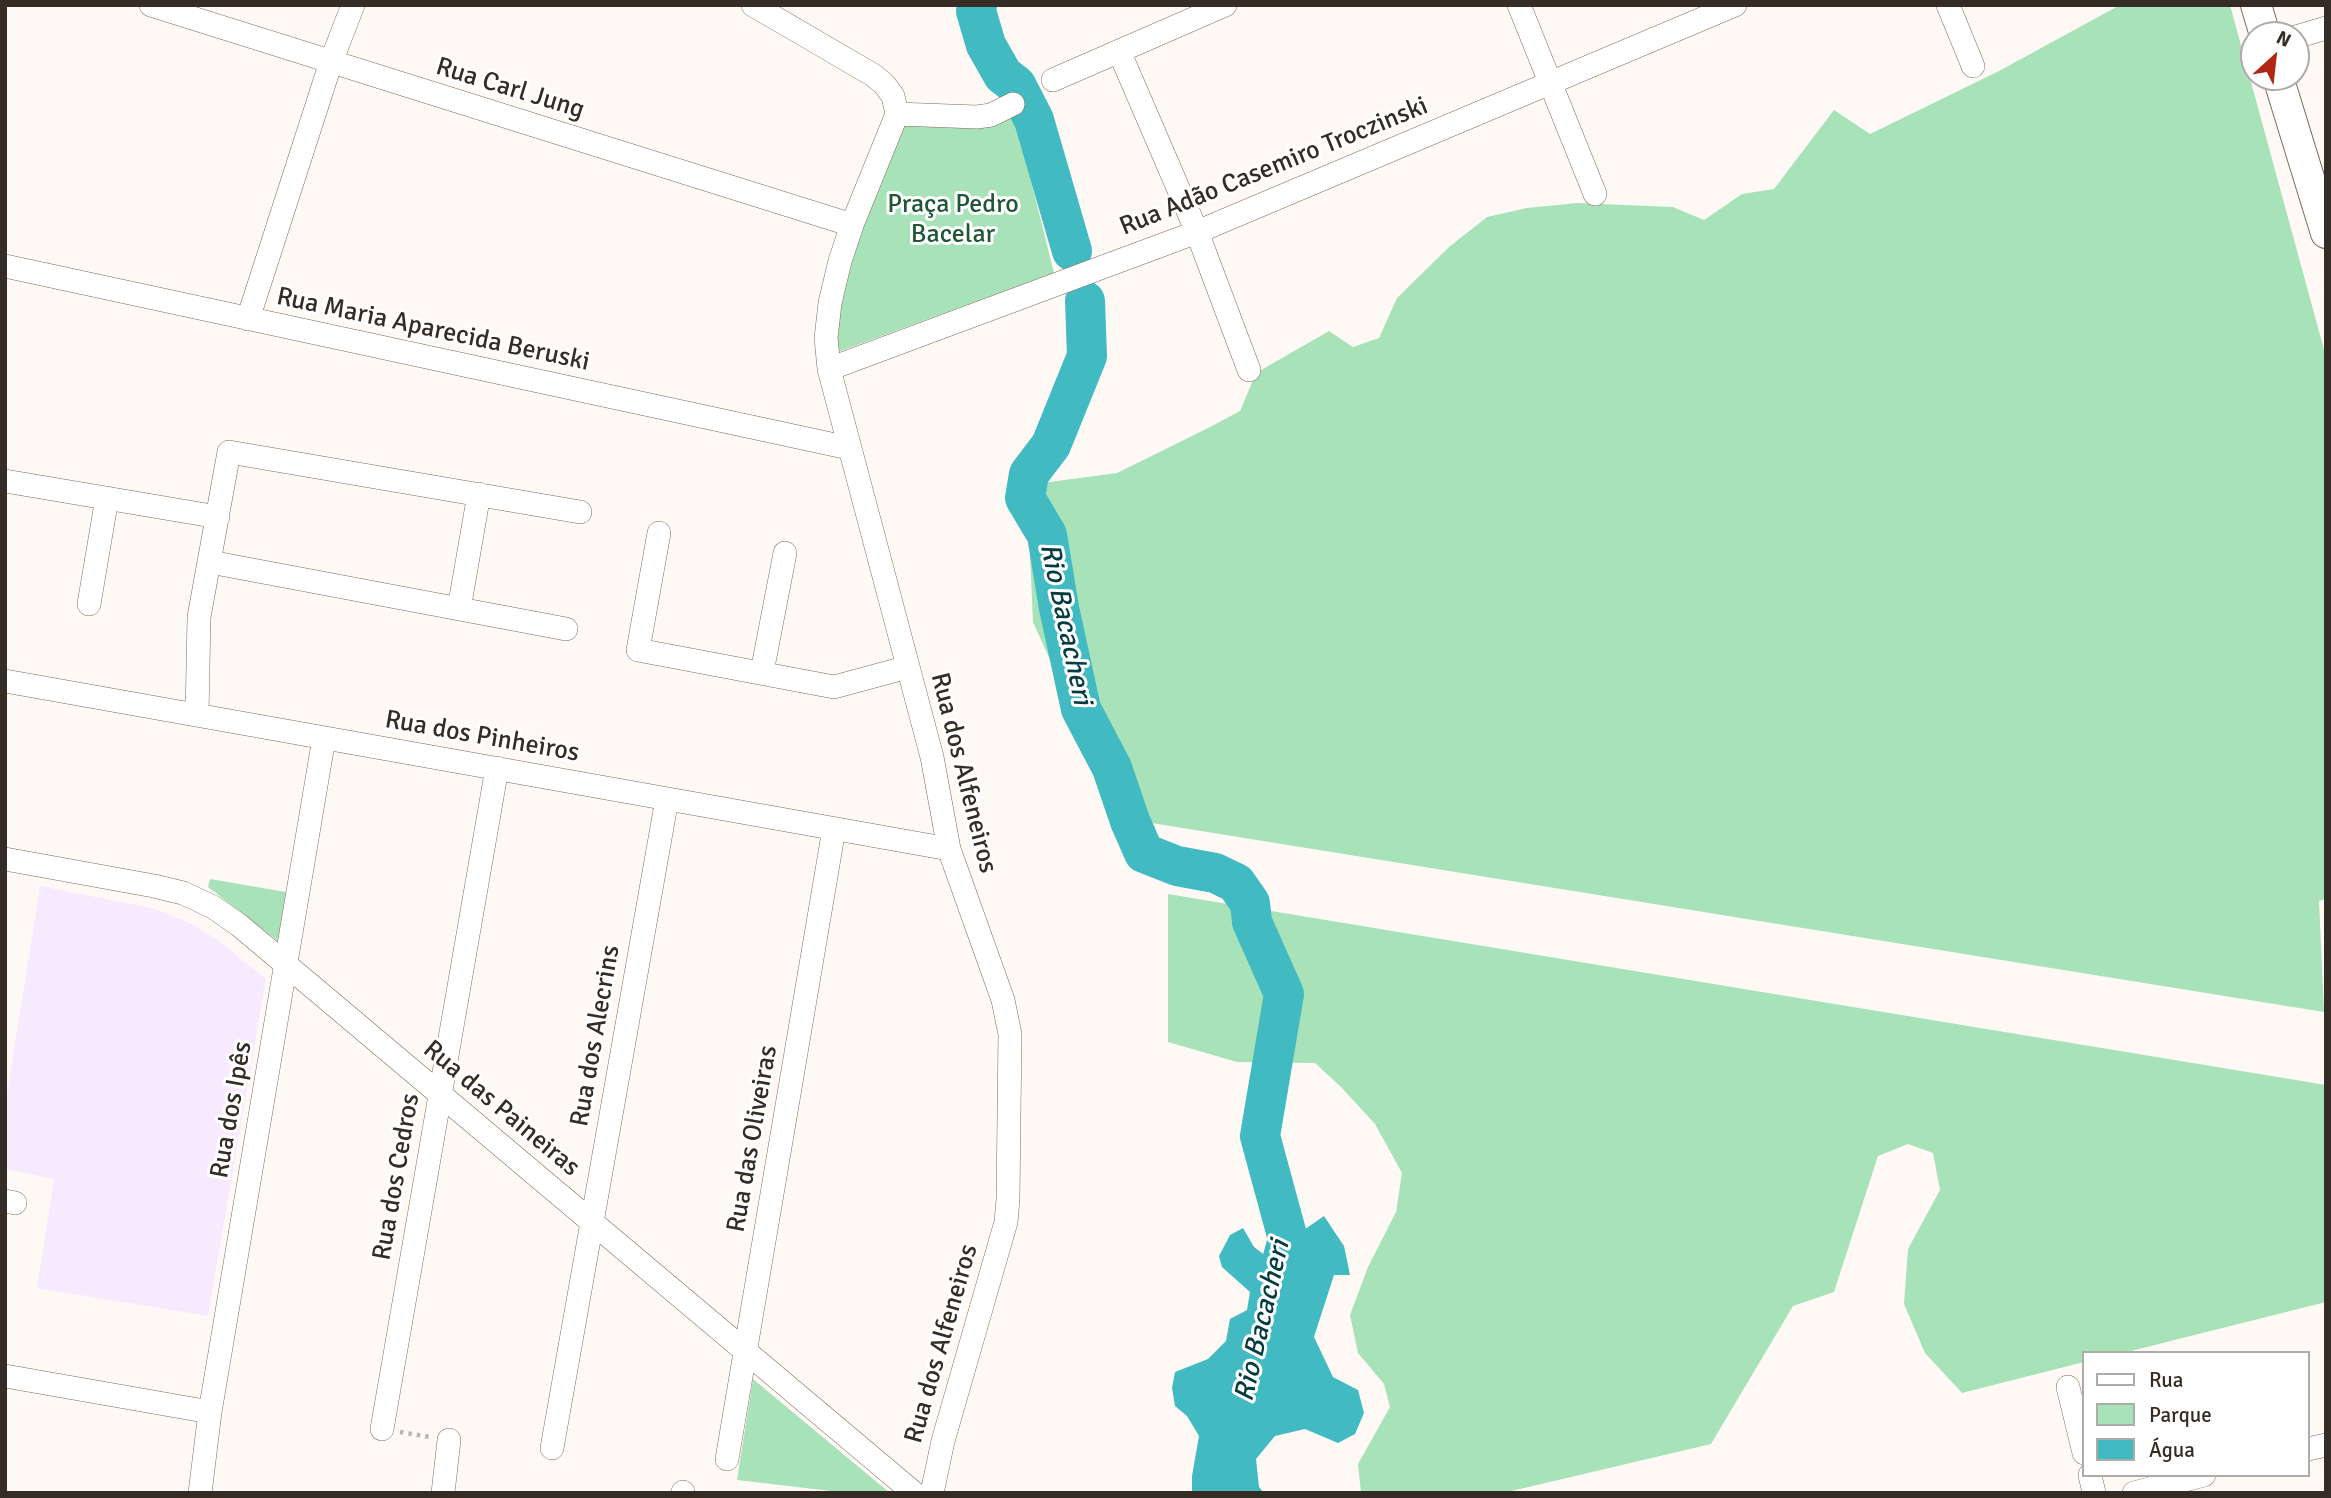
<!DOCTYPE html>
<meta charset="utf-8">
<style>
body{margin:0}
#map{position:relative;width:2331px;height:1498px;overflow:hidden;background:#fef9f5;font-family:Signika,sans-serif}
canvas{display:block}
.frame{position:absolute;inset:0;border:7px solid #352c25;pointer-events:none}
.legend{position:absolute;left:2082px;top:1351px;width:228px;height:126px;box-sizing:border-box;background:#fff;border:2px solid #aeaba8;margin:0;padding:9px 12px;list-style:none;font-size:21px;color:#352c25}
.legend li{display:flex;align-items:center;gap:14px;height:35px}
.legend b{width:35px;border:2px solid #aeaba8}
.north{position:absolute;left:2240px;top:21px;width:70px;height:70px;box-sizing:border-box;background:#fff;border:2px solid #aeaba8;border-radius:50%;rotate:27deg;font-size:19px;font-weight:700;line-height:28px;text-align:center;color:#352c25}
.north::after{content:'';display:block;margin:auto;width:24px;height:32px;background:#b32611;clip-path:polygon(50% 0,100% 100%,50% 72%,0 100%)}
</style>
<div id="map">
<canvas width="2331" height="1498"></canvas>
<div class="frame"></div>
<ul class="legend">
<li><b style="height:9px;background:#fff"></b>Rua</li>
<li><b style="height:19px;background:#a8e2b9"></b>Parque</li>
<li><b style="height:19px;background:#42bac2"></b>Água</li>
</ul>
<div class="north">N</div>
</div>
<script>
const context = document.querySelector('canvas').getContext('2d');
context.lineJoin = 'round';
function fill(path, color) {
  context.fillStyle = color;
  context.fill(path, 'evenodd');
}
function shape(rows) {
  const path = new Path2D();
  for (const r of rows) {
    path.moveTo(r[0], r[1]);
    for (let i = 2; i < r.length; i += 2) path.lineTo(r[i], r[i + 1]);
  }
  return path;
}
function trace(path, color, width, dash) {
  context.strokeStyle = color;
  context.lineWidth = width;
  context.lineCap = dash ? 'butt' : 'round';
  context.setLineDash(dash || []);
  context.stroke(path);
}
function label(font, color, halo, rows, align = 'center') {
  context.font = font + ' Signika,sans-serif';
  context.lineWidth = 6;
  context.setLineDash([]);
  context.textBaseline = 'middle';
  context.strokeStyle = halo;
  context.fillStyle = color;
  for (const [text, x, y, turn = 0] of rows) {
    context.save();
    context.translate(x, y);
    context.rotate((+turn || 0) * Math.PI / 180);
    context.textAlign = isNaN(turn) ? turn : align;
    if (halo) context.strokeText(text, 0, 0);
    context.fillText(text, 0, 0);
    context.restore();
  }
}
const education = shape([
 [40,886,156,909,190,923,218,940,266,979,208,1316,37,1288,54,1179,5,1169,5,1106]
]);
const green = shape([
 [2120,5,2230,5,2326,357,2326,899,2319,901,2324,1012,1139,821,1095,759,1033,622,1027,485,1117,473,1210,427,1240,411,1256,373,1329,331,1353,347,1379,338,1397,298,1449,247,1487,217,1527,208,1577,203,1673,207,1704,220,1742,194,1774,189,1834,110,1870,134,1999,71],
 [1014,113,1054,273,838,352,836,332,847,270,902,119],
 [210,879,286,892,278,941,208,887],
 [1168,894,2326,1085,2326,1302,2123,1353,2084,1353,2084,1362,1962,1393,1925,1353,1904,1304,1908,1249,1940,1190,1933,1153,1908,1144,1878,1156,1834,1292,1793,1306,1711,1444,1503,1493,1361,1493,1358,1464,1390,1407,1384,1384,1358,1353,1350,1315,1368,1267,1396,1212,1402,1173,1375,1124,1341,1087,1315,1063,1237,1062,1168,1042],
 [753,1379,890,1493,848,1493,737,1480]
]);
const water = shape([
 [1324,1216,1344,1246,1350,1275,1334,1275,1314,1337,1333,1377,1358,1390,1364,1413,1355,1434,1338,1443,1305,1429,1275,1436,1256,1459,1259,1487,1264,1493,1192,1493,1192,1476,1199,1436,1187,1416,1175,1406,1172,1388,1175,1372,1208,1359,1226,1341,1230,1319,1247,1310,1250,1292,1222,1267,1219,1256,1230,1235,1243,1228,1254,1247,1266,1256]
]);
const river = shape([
 [977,5,976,11,986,45,1003,75,1016,85,1034,120,1072,251],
 [1085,301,1087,356,1051,445,1029,474,1025,498,1047,535,1059,608,1081,709,1112,768,1130,821,1144,853,1177,866,1215,873,1236,883,1250,903,1252,922,1284,994,1260,1136,1288,1239,1274,1290]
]);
const path = shape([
 [400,1432,430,1437]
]);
const minor = shape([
 [151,5,852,225],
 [753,5,873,75,884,84,893,96,897,114],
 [1519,5,1595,194],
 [1948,5,1973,66],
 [2296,37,2326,28],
 [1119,51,1197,232,1249,370],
 [1053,80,1225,5],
 [897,114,852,225,840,261,830,303,826,338,829,369,932,757,949,849,1003,1000,1010,1034,1008,1199,1006,1222,943,1441,932,1493],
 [897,114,977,117,991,115,1013,104],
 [5,266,849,448],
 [248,319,331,62,353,5],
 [829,369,1197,232,1735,5],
 [5,481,218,517],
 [659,533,638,650,834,687,908,667],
 [210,562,566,629],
 [89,604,107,498],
 [459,609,479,494],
 [762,672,785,553],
 [5,681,949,849],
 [197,715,199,617,229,452,580,512],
 [5,859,154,886,183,893,213,907,239,925,914,1493],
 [5,1201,15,1203],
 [5,1376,210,1412],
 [2068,1387,2084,1453],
 [382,1429,497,768],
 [552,1448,667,799],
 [2308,1449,2326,1445],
 [727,1459,834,829],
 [2090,1475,2094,1493],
 [200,1493,210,1412,324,738],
 [443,1493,449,1440],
 [683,1493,683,1492],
 [2134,1493,2204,1475]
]);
const major = shape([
 [2256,5,2265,35],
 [2278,77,2326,233]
]);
const streetNames = [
 ["Rua Carl Jung",510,89,17],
 ["Rua Adão Casemiro Troczinski",1274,167,-22],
 ["Rua Maria Aparecida Beruski",433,330,12],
 ["Rua dos Pinheiros",482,737,10],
 ["Rua dos Alfeneiros",963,773,76],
 ["Rua dos Alecrins",596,1036,-80],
 ["Rua das Paineiras",501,1109,40],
 ["Rua dos Ipês",232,1110,-80],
 ["Rua das Oliveiras",753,1139,-80],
 ["Rua dos Cedros",397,1177,-80],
 ["Rua dos Alfeneiros",942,1344,-74]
];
const parkNames = [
 ["Praça Pedro",953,205],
 ["Bacelar",953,235]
];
const waterNames = [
 ["Rio Bacacheri",1065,624,78],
 ["Rio Bacacheri",1263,1321,-77]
];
fill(education, '#f8eafe');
fill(green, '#a8e2b9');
fill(water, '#42bac2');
trace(river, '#42bac2', 40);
trace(minor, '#806a59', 24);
trace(major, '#806a59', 32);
trace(path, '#bcb6b1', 4.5, [3.5, 5]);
trace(minor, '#fff', 23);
trace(major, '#fff', 30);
label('26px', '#352c25', '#fff', streetNames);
label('26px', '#1f5634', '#fff', parkNames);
label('italic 28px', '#033c40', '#fff', waterNames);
</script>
